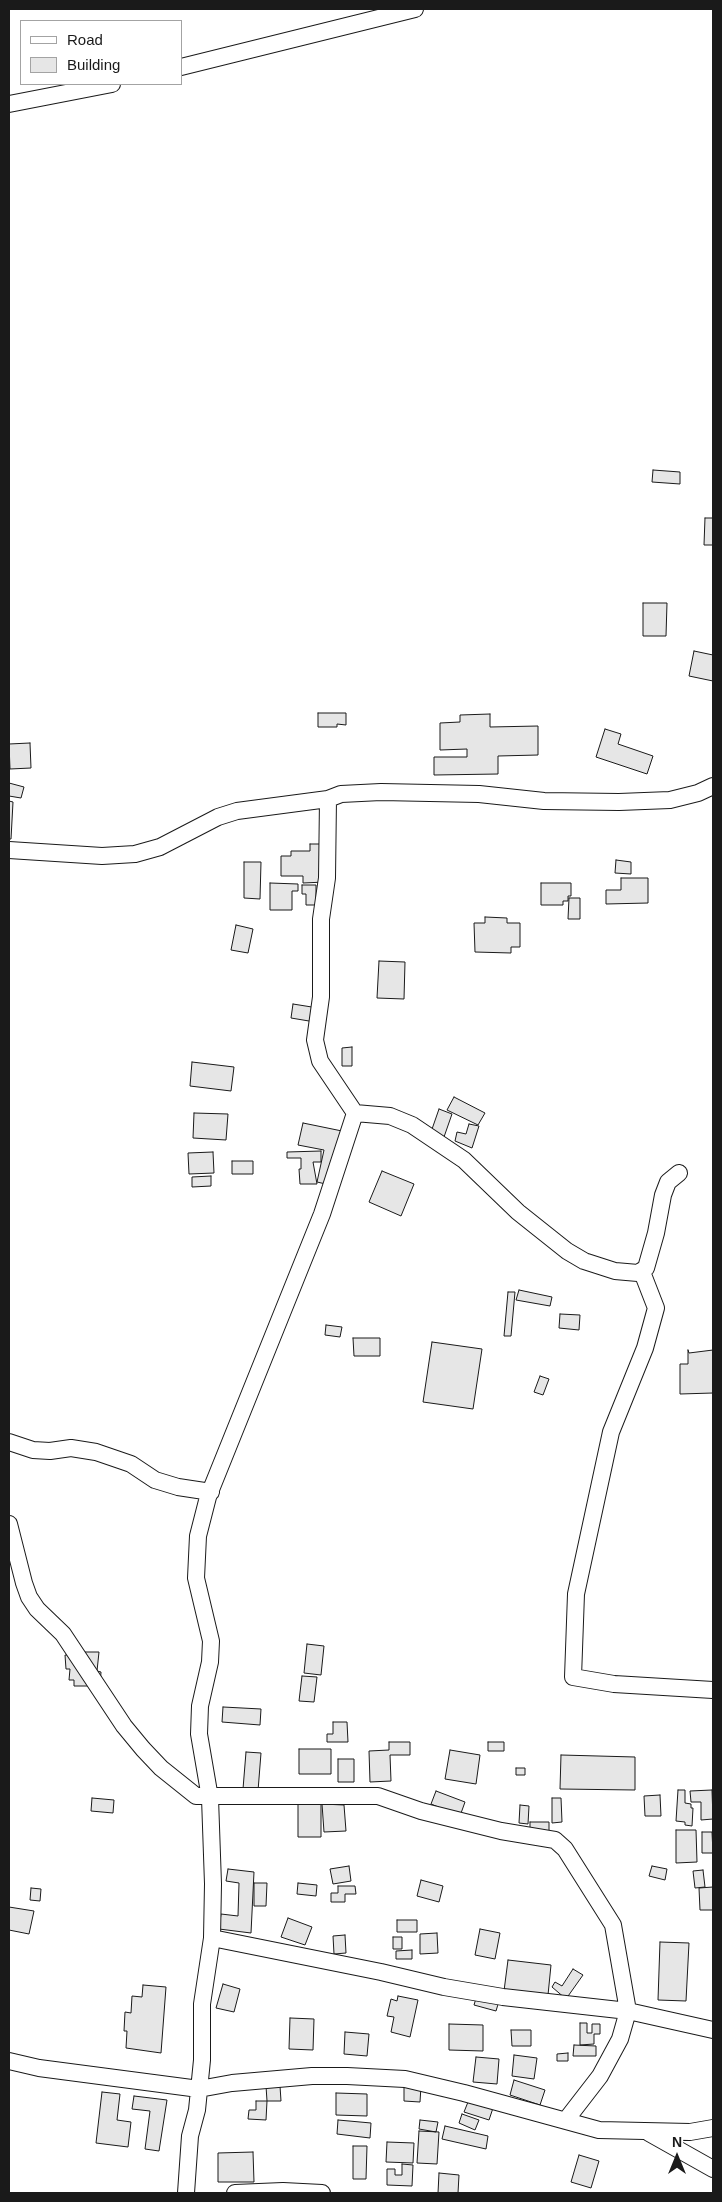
<!DOCTYPE html>
<style>
body{margin:0}
#map{position:relative;width:722px;height:2202px;overflow:hidden;background:#fff;font-family:Helvetica,sans-serif}
canvas{display:block}
.frame{position:absolute;inset:0;border:10px solid #1a1a1a;pointer-events:none}
.legend{position:absolute;left:20px;top:20px;width:162px;height:65px;box-sizing:border-box;background:#fff;border:1px solid #a3a3a3;margin:0;padding:6px 9px;list-style:none;font-size:15px;color:#1a1a1a}
.legend li{display:flex;align-items:center;gap:10px;height:25px}
.legend b{width:25px;border:1px solid #a3a3a3}
.north{position:absolute;left:652px;top:2132px;width:50px;height:50px;-webkit-text-stroke:4px #fff;paint-order:stroke;rotate:0deg;font-size:14px;font-weight:700;line-height:20px;text-align:center;color:#1a1a1a}
.north::after{content:'';display:block;margin:auto;width:18px;height:22px;background:#1a1a1a;clip-path:polygon(50% 0,100% 100%,50% 72%,0 100%)}
</style>
<div id="map">
<canvas width="722" height="2202"></canvas>
<div class="frame"></div>
<ul class="legend">
<li><b style="height:6px;background:#fff"></b>Road</li>
<li><b style="height:14px;background:#e6e6e6"></b>Building</li>
</ul>
<div class="north">N</div>
</div>
<script>
const context = document.querySelector('canvas').getContext('2d');
context.lineJoin = 'round';
function fill(path, color) {
  context.fillStyle = color;
  context.fill(path, 'evenodd');
}
function shape(rows) {
  const path = new Path2D();
  for (const r of rows) {
    path.moveTo(r[0], r[1]);
    for (let i = 2; i < r.length; i += 2) path.lineTo(r[i], r[i + 1]);
  }
  return path;
}
function trace(path, color, width, dash) {
  context.strokeStyle = color;
  context.lineWidth = width;
  context.lineCap = dash ? 'butt' : 'round';
  context.setLineDash(dash || []);
  context.stroke(path);
}
const building = shape([
 [653,470,680,472,680,484,652,482,653,470],
 [705,518,713,518,713,545,704,545,705,518],
 [643,603,667,603,666,636,643,636,643,603],
 [694,651,713,655,713,681,689,676,694,651],
 [318,713,346,713,346,725,337,724,337,727,318,727,318,713],
 [490,714,490,727,538,726,538,755,498,756,498,774,434,775,434,757,467,757,467,749,440,750,440,723,460,722,460,715,490,714],
 [605,729,621,734,618,744,653,756,647,774,596,757,605,729],
 [30,743,31,768,10,769,9,744,30,743],
 [9,783,24,787,21,798,9,796,9,783],
 [9,801,13,802,11,839,9,839,9,801],
 [310,844,325,844,325,882,303,883,303,876,281,876,281,856,291,856,291,851,310,851,310,844],
 [616,860,631,862,631,874,615,873,616,860],
 [244,862,261,862,260,899,244,898,244,862],
 [621,878,648,878,648,903,606,904,606,890,621,890,621,878],
 [270,883,298,884,298,891,292,891,292,910,270,910,270,883],
 [541,883,571,883,571,896,568,896,568,901,563,901,563,905,541,905,541,883],
 [302,885,316,885,316,905,306,905,306,894,302,894,302,885],
 [569,898,580,898,580,919,568,919,569,898],
 [485,917,507,918,507,923,520,923,520,947,511,947,511,953,475,952,474,923,485,923,485,917],
 [236,925,253,929,248,953,231,950,236,925],
 [379,961,405,962,404,999,377,998,379,961],
 [293,1004,318,1008,315,1022,291,1018,293,1004],
 [352,1047,352,1066,342,1066,342,1048,352,1047],
 [192,1062,234,1067,231,1091,190,1086,192,1062],
 [454,1097,485,1113,478,1125,447,1110,454,1097],
 [439,1109,452,1114,444,1137,431,1132,439,1109],
 [194,1113,228,1114,226,1140,193,1138,194,1113],
 [303,1123,342,1131,330,1185,317,1182,324,1150,298,1145,303,1123],
 [469,1124,479,1126,472,1148,455,1141,457,1132,466,1134,469,1124],
 [321,1151,321,1162,313,1162,317,1184,300,1184,299,1169,301,1169,301,1158,287,1158,287,1152,321,1151],
 [213,1152,214,1173,189,1174,188,1153,213,1152],
 [232,1161,253,1161,253,1174,232,1174,232,1161],
 [382,1171,414,1184,401,1216,369,1202,382,1171],
 [211,1176,211,1186,192,1187,192,1177,211,1176],
 [519,1290,552,1297,550,1306,516,1300,519,1290],
 [508,1292,515,1292,511,1336,504,1336,508,1292],
 [560,1314,580,1315,579,1330,559,1328,560,1314],
 [326,1325,342,1327,340,1337,325,1335,326,1325],
 [353,1338,380,1338,380,1356,354,1356,353,1338],
 [432,1342,482,1349,473,1409,423,1402,432,1342],
 [688,1350,689,1353,713,1350,713,1393,680,1394,680,1364,688,1364,688,1350],
 [540,1376,549,1379,543,1395,534,1392,540,1376],
 [307,1644,324,1646,321,1675,304,1673,307,1644],
 [71,1652,99,1652,97,1671,101,1672,100,1686,74,1686,74,1680,69,1680,70,1669,66,1669,65,1655,71,1655,71,1652],
 [302,1676,317,1677,314,1702,299,1701,302,1676],
 [223,1707,261,1709,260,1725,222,1722,223,1707],
 [333,1722,347,1722,348,1742,327,1742,327,1734,333,1734,333,1722],
 [389,1742,410,1742,410,1755,390,1755,391,1781,370,1782,369,1751,389,1750,389,1742],
 [488,1742,504,1742,504,1751,488,1751,488,1742],
 [299,1749,331,1749,331,1774,299,1774,299,1749],
 [450,1750,480,1755,476,1784,445,1779,450,1750],
 [246,1752,261,1753,258,1791,243,1789,246,1752],
 [561,1755,635,1757,635,1790,560,1789,561,1755],
 [338,1759,354,1759,354,1782,338,1782,338,1759],
 [516,1768,525,1768,525,1775,516,1775,516,1768],
 [678,1790,685,1790,685,1803,691,1804,691,1808,693,1808,692,1826,685,1825,685,1822,676,1821,678,1790],
 [712,1790,713,1819,701,1820,701,1802,691,1802,690,1791,712,1790],
 [436,1791,465,1802,460,1816,431,1804,436,1791],
 [660,1795,661,1816,645,1816,644,1796,660,1795],
 [92,1798,114,1800,113,1813,91,1811,92,1798],
 [552,1798,561,1798,562,1822,552,1823,552,1798],
 [298,1804,321,1804,321,1837,298,1837,298,1804],
 [322,1804,344,1805,346,1831,324,1832,322,1804],
 [520,1805,529,1806,528,1824,519,1823,520,1805],
 [530,1822,549,1822,549,1836,530,1836,530,1822],
 [676,1830,696,1830,697,1862,676,1863,676,1830],
 [702,1832,712,1832,713,1853,702,1853,702,1832],
 [349,1866,351,1881,333,1884,330,1869,349,1866],
 [652,1866,667,1869,665,1880,649,1876,652,1866],
 [228,1869,254,1872,251,1933,219,1929,221,1914,238,1916,239,1883,226,1881,228,1869],
 [703,1870,705,1887,695,1888,693,1871,703,1870],
 [421,1880,443,1886,439,1902,417,1896,421,1880],
 [254,1883,267,1883,266,1906,254,1906,254,1883],
 [298,1883,317,1885,316,1896,297,1894,298,1883],
 [338,1886,355,1886,356,1894,345,1894,345,1902,331,1902,331,1893,338,1893,338,1886],
 [713,1887,713,1910,700,1910,699,1888,713,1887],
 [31,1888,41,1889,40,1901,30,1900,31,1888],
 [9,1907,34,1911,29,1934,9,1930,9,1907],
 [288,1918,312,1927,305,1945,281,1937,288,1918],
 [397,1920,417,1920,417,1932,397,1932,397,1920],
 [480,1929,500,1933,495,1959,475,1955,480,1929],
 [437,1933,438,1953,420,1954,420,1934,437,1933],
 [345,1935,346,1953,334,1954,333,1936,345,1935],
 [393,1937,402,1937,402,1949,393,1949,393,1937],
 [660,1942,689,1943,686,2001,658,2000,660,1942],
 [412,1950,412,1959,396,1959,396,1951,412,1950],
 [508,1960,551,1965,548,1995,504,1991,508,1960],
 [573,1969,583,1975,566,1999,552,1987,555,1982,562,1986,573,1969],
 [223,1984,240,1989,234,2012,216,2008,223,1984],
 [143,1985,166,1987,161,2053,126,2048,127,2031,124,2031,125,2012,131,2013,132,1996,142,1997,143,1985],
 [477,1995,499,2001,496,2011,474,2005,477,1995],
 [398,1996,418,2000,410,2037,391,2032,394,2017,387,2016,391,1999,397,2001,398,1996],
 [290,2018,314,2019,313,2050,289,2049,290,2018],
 [580,2023,587,2023,587,2033,592,2033,592,2024,600,2024,600,2034,594,2034,594,2044,580,2045,580,2023],
 [449,2024,483,2025,483,2051,449,2050,449,2024],
 [511,2030,531,2030,531,2046,512,2046,511,2030],
 [345,2032,369,2034,367,2056,344,2054,345,2032],
 [574,2045,596,2046,596,2056,573,2056,574,2045],
 [568,2053,568,2061,557,2061,557,2054,568,2053],
 [514,2055,537,2058,534,2079,512,2076,514,2055],
 [476,2057,499,2059,497,2084,473,2082,476,2057],
 [514,2080,545,2090,540,2105,510,2095,514,2080],
 [404,2085,421,2086,420,2102,404,2101,404,2085],
 [266,2086,280,2086,281,2101,267,2101,266,2086],
 [102,2092,120,2094,117,2120,131,2122,128,2147,96,2143,102,2092],
 [336,2093,367,2094,367,2116,336,2115,336,2093],
 [134,2096,167,2100,159,2151,145,2149,150,2111,132,2109,134,2096],
 [470,2097,494,2105,489,2120,464,2112,470,2097],
 [256,2101,267,2101,266,2120,248,2119,249,2110,256,2110,256,2101],
 [462,2114,479,2120,475,2130,459,2123,462,2114],
 [338,2120,371,2123,370,2138,337,2134,338,2120],
 [420,2120,438,2122,436,2132,419,2129,420,2120],
 [445,2126,488,2136,486,2149,442,2139,445,2126],
 [419,2131,439,2132,437,2164,417,2163,419,2131],
 [387,2142,414,2143,413,2163,386,2162,387,2142],
 [353,2146,367,2146,366,2179,353,2179,353,2146],
 [253,2152,254,2182,218,2182,218,2153,253,2152],
 [579,2155,599,2161,591,2188,571,2182,579,2155],
 [402,2164,413,2165,412,2186,387,2185,387,2169,395,2169,395,2175,402,2175,402,2164],
 [439,2173,459,2175,458,2193,438,2193,439,2173]
]);
const street = shape([
 [181,67,415,9],
 [9,104,112,84],
 [9,850,102,856,135,854,160,847,218,817,237,811,328,799,341,794,381,792,479,794,544,801,619,802,670,800,698,793,713,786],
 [355,1113,390,1116,412,1125,464,1160,518,1212,567,1251,584,1261,615,1271,638,1273,646,1268,656,1233,663,1195,668,1182,679,1173],
 [642,1272,656,1308,645,1348,611,1432,576,1594,573,1677,614,1684,713,1690],
 [9,1442,33,1450,50,1451,71,1448,96,1452,131,1464,155,1480,178,1487,211,1492],
 [9,1524,24,1583,29,1597,37,1609,63,1634,124,1726,143,1749,161,1768,196,1796,378,1796,421,1811,501,1831,555,1840,565,1849,613,1925,628,2011,620,2039,600,2076,566,2120],
 [212,1938,381,1972,444,1987,503,1997,628,2011,713,2030],
 [9,2061,39,2068,199,2089,232,2083,312,2076,347,2076,405,2079,464,2093,599,2130,690,2132,713,2128],
 [649,2133,713,2169],
 [186,2193,190,2136,197,2110,202,2060,202,2004,212,1938,213,1884,210,1798,199,1734,200,1706,210,1662,211,1641,196,1578,198,1536,208,1497,322,1214,355,1113,320,1061,315,1040,321,997,321,919,327,878,328,799],
 [235,2193,283,2191,322,2193]
]);
fill(building, '#e6e6e6');
trace(building, '#1a1a1a', 1);
trace(street, '#1a1a1a', 18);
trace(street, '#fff', 16);
</script>
